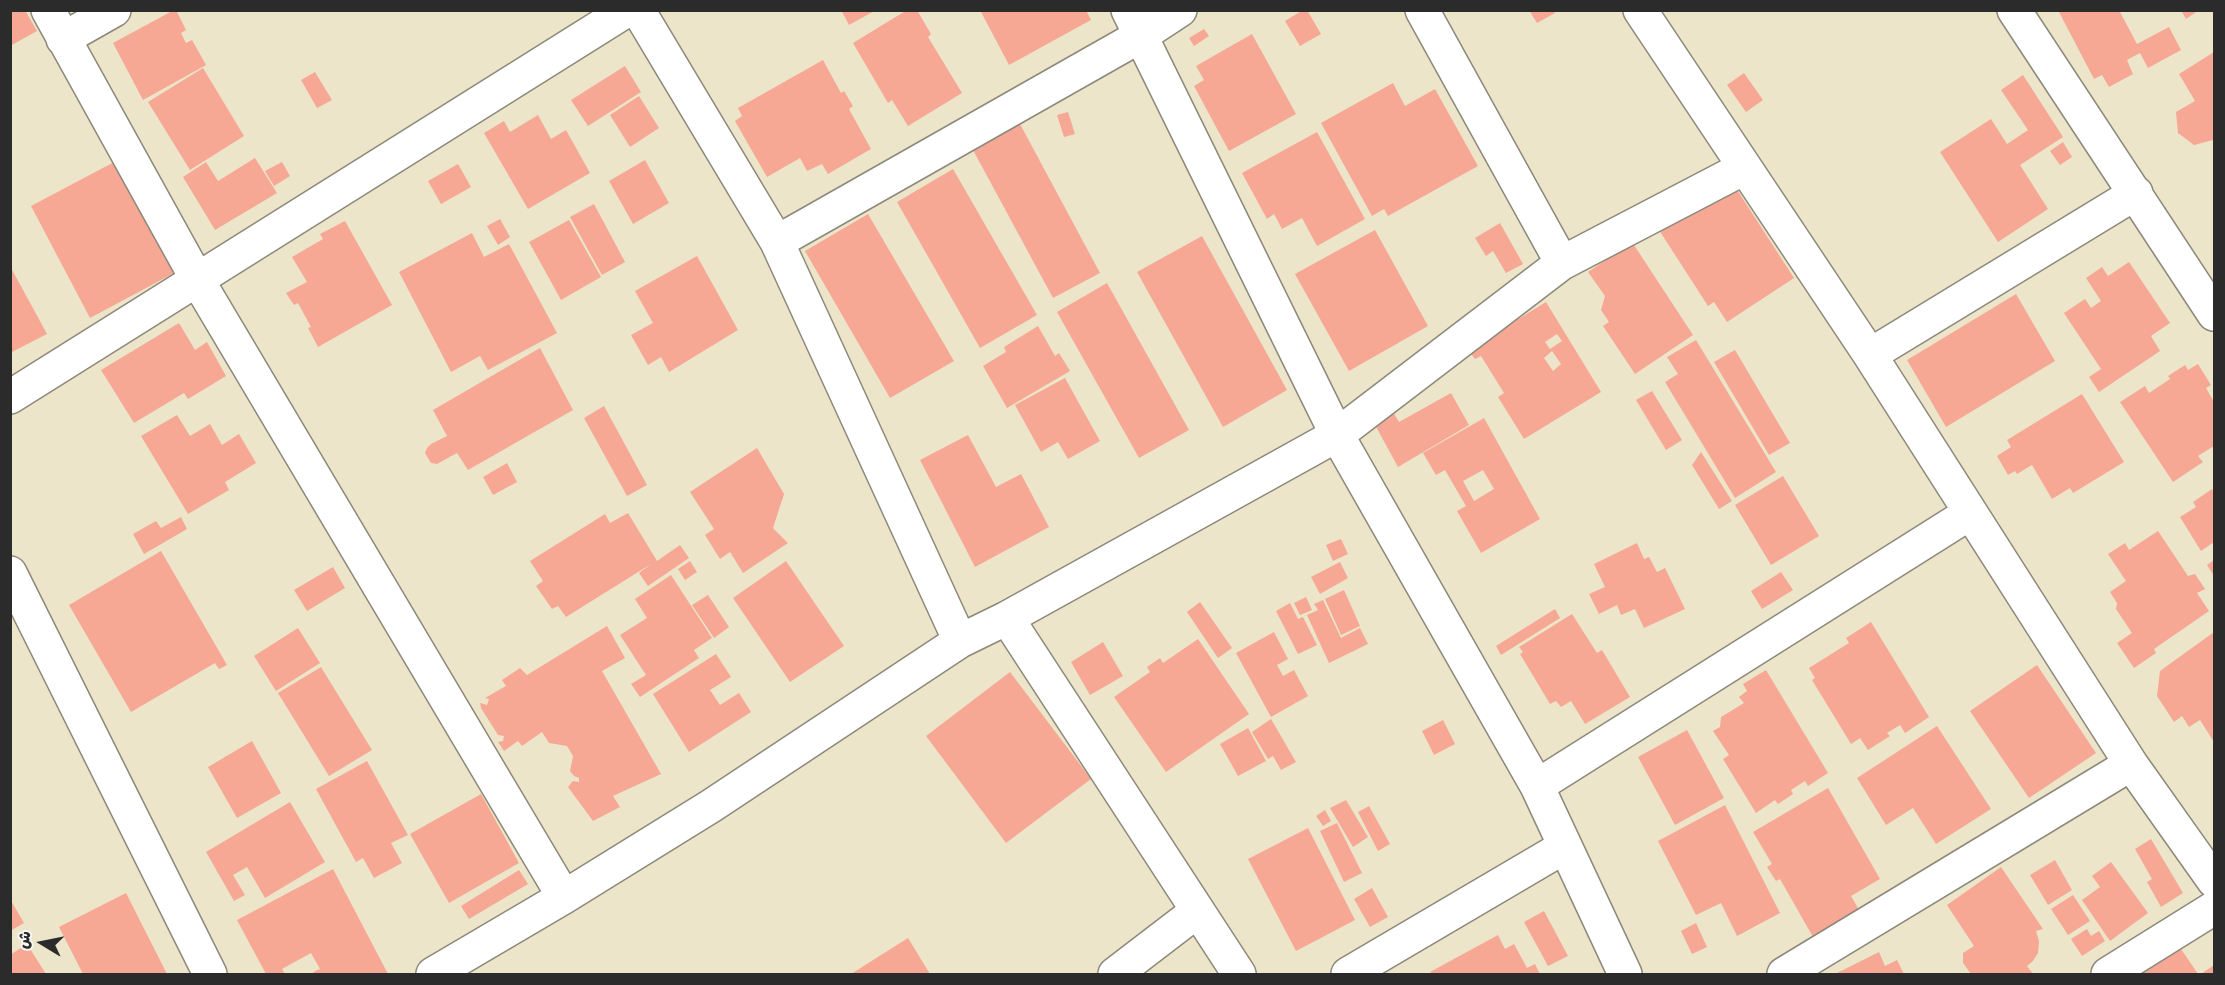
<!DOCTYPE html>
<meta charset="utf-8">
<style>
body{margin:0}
#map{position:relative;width:2225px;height:985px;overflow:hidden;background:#ece5c9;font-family:Itim,"Playpen Sans Arabic",sans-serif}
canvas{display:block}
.frame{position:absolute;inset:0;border:12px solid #2b2b2b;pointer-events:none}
.north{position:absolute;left:12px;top:913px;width:60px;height:60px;-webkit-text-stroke:4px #f6f6f2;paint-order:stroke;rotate:280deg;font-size:16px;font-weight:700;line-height:24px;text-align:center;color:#2b2b2b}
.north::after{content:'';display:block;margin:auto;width:21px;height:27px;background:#2b2b2b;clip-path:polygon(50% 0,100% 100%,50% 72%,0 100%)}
</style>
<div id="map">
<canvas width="2225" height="985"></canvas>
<div class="frame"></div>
<div class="north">ش</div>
</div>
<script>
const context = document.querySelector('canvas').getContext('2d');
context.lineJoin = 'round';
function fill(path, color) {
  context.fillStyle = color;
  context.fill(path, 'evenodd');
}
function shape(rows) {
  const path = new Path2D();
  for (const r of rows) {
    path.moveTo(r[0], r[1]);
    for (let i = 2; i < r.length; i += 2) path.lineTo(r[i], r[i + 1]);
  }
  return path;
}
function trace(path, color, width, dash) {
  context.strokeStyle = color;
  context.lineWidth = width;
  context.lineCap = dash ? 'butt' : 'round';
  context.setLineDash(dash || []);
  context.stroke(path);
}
const building = shape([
 [10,10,25,10,37,31,10,46],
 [174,10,176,10,186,30,181,33,186,43,192,40,206,65,143,100,113,43],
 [841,10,876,10,849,25],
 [907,10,917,10,931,34,928,37,962,93,908,126,892,100,888,103,853,43],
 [980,10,1086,10,1091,20,1009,65],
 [1303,10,1307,10,1321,34,1300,46,1285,21],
 [1529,10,1553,10,1555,13,1537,23],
 [2061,10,2119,10,2137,44,2169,27,2181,50,2148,68,2140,53,2127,60,2133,74,2109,87,2102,75,2094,79,2059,12],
 [2181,10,2199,10,2186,19],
 [1204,29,1209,36,1194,46,1189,38],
 [1252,34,1296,114,1229,151,1194,86,1204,80,1196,66],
 [2214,52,2214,143,2213,140,2194,145,2178,133,2176,112,2195,101,2179,74],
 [823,60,841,93,844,91,853,106,849,109,871,149,828,174,822,164,807,171,800,158,767,177,735,121,742,116,738,108],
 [625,66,641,92,588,126,571,100],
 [203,68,244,136,190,170,148,102],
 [315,72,332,100,317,108,301,80],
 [1744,73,1763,100,1746,112,1727,85],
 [2023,75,2063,137,2020,165,2048,209,1998,242,1940,152,1991,119,2007,144,2028,130,2001,90],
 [1393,83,1405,106,1435,89,1478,166,1388,216,1384,209,1372,216,1321,123],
 [639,96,659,128,630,147,610,115],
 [1068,112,1075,134,1064,137,1057,115],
 [538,115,551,139,566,130,590,173,528,209,484,133,504,121,510,132],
 [1020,124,1100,273,1053,298,973,150],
 [1317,132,1365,219,1317,246,1302,218,1282,229,1274,214,1267,219,1242,173],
 [2063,142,2072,157,2060,165,2050,151],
 [255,158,277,193,215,230,183,177,206,162,218,181],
 [118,160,176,272,90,318,31,206],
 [645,160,669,203,633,224,609,181],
 [282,162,290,176,274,186,265,171],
 [458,164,471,187,441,204,428,181],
 [953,169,1037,315,980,348,897,202],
 [1732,182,1794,278,1727,322,1714,302,1708,306,1659,230],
 [594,204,625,262,602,275,570,217],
 [868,214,954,361,890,398,805,251],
 [500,219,510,237,498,245,487,226],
 [569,220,601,277,561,300,529,242],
 [345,221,392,305,318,347,308,328,311,327,298,303,294,305,286,293,307,282,292,257,323,239,320,234],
 [1500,223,1523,264,1506,273,1493,251,1486,256,1475,238],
 [1375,230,1428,326,1349,371,1295,274],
 [472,233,484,257,509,244,557,333,488,370,480,356,451,372,399,272],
 [1202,236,1287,390,1223,427,1137,272],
 [1632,242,1693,335,1635,374,1603,326,1609,322,1601,310,1605,296,1588,272],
 [697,256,738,330,669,372,661,357,648,365,631,335,653,323,635,291],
 [2129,262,2170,323,2151,336,2160,351,2099,392,2089,377,2101,369,2064,313,2085,299,2091,308,2101,301,2086,278,2102,267,2108,276],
 [10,266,47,334,10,353],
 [1107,283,1189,430,1139,458,1057,312],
 [2016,294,2055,361,1946,427,1907,360],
 [1546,302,1601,392,1524,439,1498,397,1504,393,1481,356,1475,359,1468,350],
 [1557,334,1562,341,1550,349,1545,342],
 [1552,351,1561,364,1553,371,1544,358],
 [179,323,195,350,207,342,226,376,188,399,184,393,134,423,101,370],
 [1038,326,1055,356,1059,353,1070,371,1007,408,983,366,1006,352,1004,347],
 [1696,340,1776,472,1735,498,1665,382,1678,374,1667,357],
 [540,348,573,410,468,470,457,453,437,464,431,463,425,453,427,448,431,444,447,436,433,410],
 [1735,350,1790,443,1769,455,1714,362],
 [2198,364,2211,385,2206,388,2214,402,2214,446,2198,456,2203,462,2173,482,2120,402,2145,386,2149,393,2170,379,2168,376,2185,365,2188,370],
 [1065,378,1100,441,1068,459,1058,442,1041,452,1015,405],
 [1652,391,1682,440,1666,450,1636,400],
 [1451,393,1469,425,1398,467,1374,423,1393,412,1399,422],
 [2082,394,2124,462,2073,493,2070,488,2052,499,2032,465,2017,474,2015,471,2008,475,1997,456,2011,447,2007,440],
 [604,406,647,485,627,496,584,418],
 [177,415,190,436,210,424,222,445,239,434,256,463,225,482,229,490,188,514,141,436],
 [1484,418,1540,519,1481,553,1457,511,1466,506,1445,470,1436,475,1423,453],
 [1483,470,1494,489,1474,501,1463,481],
 [968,435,996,487,1021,474,1049,527,975,567,920,460],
 [757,448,784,494,773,528,788,543,743,573,730,552,720,559,705,535,714,529,690,492],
 [1701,452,1732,501,1719,509,1692,465],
 [507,463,517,482,493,495,483,477],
 [1783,476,1819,536,1771,565,1735,505],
 [2212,489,2214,493,2214,542,2201,551,2180,517,2196,507,2193,502],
 [628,513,657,561,680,545,689,558,648,586,639,573,651,564,566,617,558,606,552,609,536,586,543,581,530,561,605,514,610,523],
 [181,517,187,529,144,554,133,534,156,521,161,528],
 [2158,531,2188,576,2195,574,2205,589,2197,593,2209,611,2154,649,2156,653,2134,668,2117,643,2132,633,2116,609,2117,603,2110,592,2126,581,2108,554,2125,543,2129,550],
 [1341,539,1348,554,1333,561,1326,545],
 [1637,543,1644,559,1649,557,1657,572,1665,568,1685,609,1644,628,1635,609,1621,615,1617,605,1599,614,1589,594,1605,587,1594,564],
 [161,551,227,665,219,669,215,663,131,712,69,605],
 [2214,560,2214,576,2207,565],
 [690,561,697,572,685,580,678,569],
 [786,561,844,646,790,682,733,598],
 [1340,562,1348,578,1320,594,1311,577],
 [333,567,345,588,307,611,294,590],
 [1781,572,1793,590,1762,609,1751,591],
 [671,575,712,638,694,650,699,658,640,697,631,684,646,675,620,635,647,618,635,599],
 [1344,590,1360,626,1341,635,1325,599],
 [708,595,729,627,714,638,692,605],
 [1306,597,1312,610,1300,615,1294,603],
 [1323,600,1341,638,1360,628,1368,644,1329,663,1307,615,1318,610,1314,604],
 [1200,602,1232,648,1218,658,1187,612],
 [1290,603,1298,619,1303,617,1317,645,1298,654,1276,611],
 [1555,609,1560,618,1501,655,1496,646],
 [1572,614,1597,653,1602,650,1630,697,1585,724,1571,701,1561,707,1556,701,1550,704,1520,654,1523,652,1519,647],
 [1871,622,1929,717,1905,733,1900,725,1887,733,1890,736,1868,750,1860,738,1851,744,1812,680,1815,678,1809,668,1849,643,1846,638],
 [607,626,625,658,602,671,661,774,613,796,620,807,593,821,568,787,573,781,579,782,579,778,574,776,570,771,573,756,567,746,549,743,542,732,522,746,518,741,504,751,498,742,503,741,504,736,498,735,481,708,480,703,487,705,489,699,485,698,506,686,502,680,520,668,527,675],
 [298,628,320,663,276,691,254,656],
 [1274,632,1288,659,1277,665,1283,676,1294,670,1308,696,1271,717,1236,653],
 [2214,632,2214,742,2200,720,2189,727,2182,716,2174,722,2157,696,2160,671],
 [1198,639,1249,714,1166,772,1114,697,1150,672,1147,667,1160,658,1163,663],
 [1103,642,1123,676,1090,695,1071,662],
 [716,654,731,677,710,690,720,705,739,693,751,712,689,752,653,694],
 [2037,665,2096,753,2029,798,1970,711],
 [321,667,372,750,329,776,278,693],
 [1766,670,1828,773,1808,786,1805,781,1791,790,1793,794,1778,804,1775,800,1756,813,1723,759,1729,755,1713,731,1720,727,1721,717,1744,703,1739,697,1747,691,1743,684],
 [1010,672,1091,779,1006,843,926,736],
 [1271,719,1296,762,1281,770,1273,756,1268,759,1252,732],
 [1443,720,1455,744,1434,755,1422,731],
 [1937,726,1991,809,1936,844,1913,808,1886,825,1857,778],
 [1248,728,1266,761,1238,776,1220,744],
 [1687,730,1724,798,1675,825,1638,757],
 [252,741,281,793,237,818,208,767],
 [367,761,408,835,391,843,402,863,374,878,363,858,356,862,316,789],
 [1828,788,1880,879,1851,896,1859,910,1813,937,1780,879,1776,881,1767,867,1772,864,1753,832],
 [481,794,519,863,449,903,410,834],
 [1346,800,1368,837,1353,847,1330,808],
 [290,802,325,862,265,898,247,867,233,875,245,895,234,901,206,852],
 [1725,805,1780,913,1737,936,1721,903,1696,915,1658,841],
 [1369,806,1390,844,1378,851,1358,812],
 [1325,810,1331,821,1323,826,1316,816],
 [1337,823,1362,873,1344,882,1320,831],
 [1308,828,1355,920,1296,951,1248,859],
 [2151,839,2183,893,2161,907,2147,882,2152,879,2135,849],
 [2055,860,2072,890,2048,905,2030,875],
 [2111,862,2148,913,2110,941,2082,900,2100,887,2092,876],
 [2001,867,2043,929,2036,931,2039,941,2038,953,2033,961,2027,966,2033,974,1971,974,1963,963,1963,953,1974,946,1947,905],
 [333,869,388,974,315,974,313,972,320,969,311,953,282,969,285,974,266,974,237,920],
 [519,870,528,884,469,919,461,906],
 [1372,888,1388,917,1370,927,1354,899],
 [126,893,167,974,83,974,59,927],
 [2073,895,2090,921,2068,935,2051,909],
 [10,899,24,923,10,931],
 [1544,911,1568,956,1548,966,1524,922],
 [1696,923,1707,947,1692,954,1681,931],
 [2087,929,2091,936,2099,931,2105,941,2082,956,2071,939],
 [1498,935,1505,949,1514,944,1527,968,1535,964,1540,974,1432,974,1430,972],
 [908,938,930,974,851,974],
 [27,944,46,974,10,974,10,955],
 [2179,946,2198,974,2138,974],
 [1879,952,1885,966,1897,960,1904,974,1835,974],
 [2214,965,2214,974,2201,974]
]);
const minor = shape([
 [48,10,198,281,564,897],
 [638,10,777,242,960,641],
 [1128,10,1337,435,1537,786,1625,974],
 [1422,10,1562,263],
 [1640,10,1870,355,2131,764,2214,881],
 [2014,10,2214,314],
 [63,39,114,10],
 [777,242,1142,35,1180,10],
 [1870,355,2136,193],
 [10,397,627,10],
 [10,573,210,974],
 [1007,618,1239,974],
 [1537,786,1970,513],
 [433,974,564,897,711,806,960,641,1007,618,1337,435,1562,263,1744,168],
 [1115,974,1196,912],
 [1348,974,1564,847],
 [1784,974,2131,764],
 [2108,974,2214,908]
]);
fill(building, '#f6a894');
trace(minor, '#8c887a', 36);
trace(minor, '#fff', 33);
</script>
